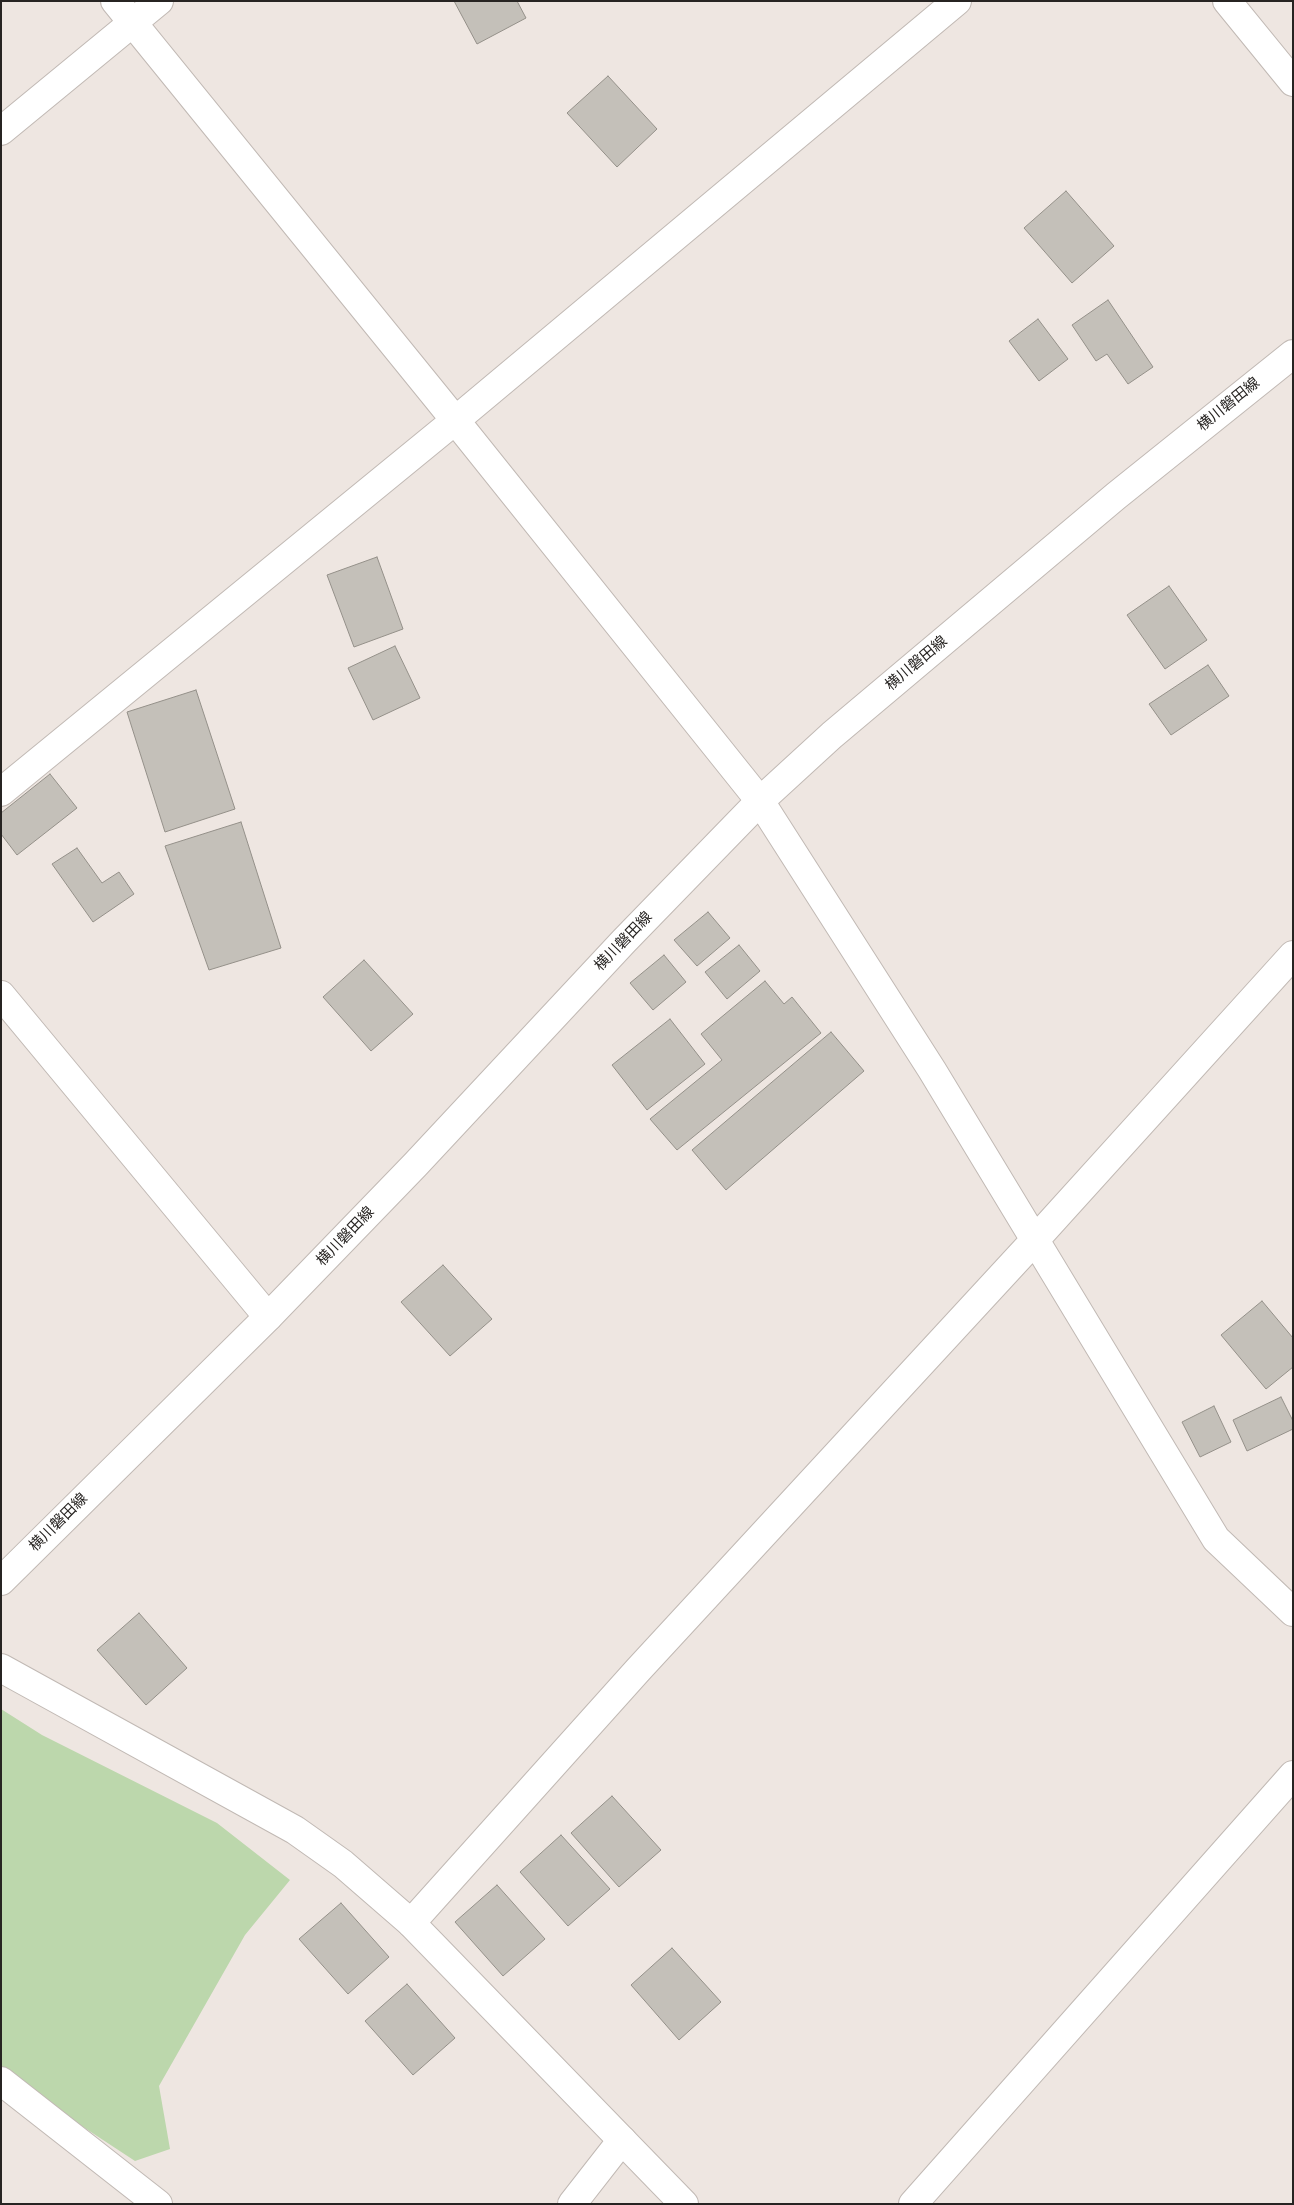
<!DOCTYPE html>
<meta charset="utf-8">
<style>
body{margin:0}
#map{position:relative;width:1294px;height:2205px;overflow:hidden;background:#eee6e1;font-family:"Nunito Sans",sans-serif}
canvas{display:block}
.frame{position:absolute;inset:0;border:2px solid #272422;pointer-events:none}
</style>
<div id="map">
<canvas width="1294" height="2205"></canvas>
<div class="frame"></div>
</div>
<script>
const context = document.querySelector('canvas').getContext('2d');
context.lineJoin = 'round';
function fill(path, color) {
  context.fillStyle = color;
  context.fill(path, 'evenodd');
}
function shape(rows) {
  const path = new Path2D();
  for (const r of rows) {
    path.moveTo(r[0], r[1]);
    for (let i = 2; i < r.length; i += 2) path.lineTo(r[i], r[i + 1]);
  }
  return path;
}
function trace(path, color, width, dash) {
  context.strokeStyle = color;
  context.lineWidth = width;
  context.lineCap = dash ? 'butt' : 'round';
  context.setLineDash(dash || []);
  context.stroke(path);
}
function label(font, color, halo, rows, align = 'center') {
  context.font = font + ' "Nunito Sans","Noto Sans JP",sans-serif';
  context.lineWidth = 4;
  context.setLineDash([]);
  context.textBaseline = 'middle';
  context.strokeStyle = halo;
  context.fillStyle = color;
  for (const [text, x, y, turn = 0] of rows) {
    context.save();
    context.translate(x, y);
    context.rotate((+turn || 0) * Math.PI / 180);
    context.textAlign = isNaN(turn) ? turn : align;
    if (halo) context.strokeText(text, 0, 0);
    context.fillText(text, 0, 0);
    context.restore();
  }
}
const green = shape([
 [1,1709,42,1735,217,1823,290,1880,245,1935,159,2086,170,2149,135,2161,1,2073]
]);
const building = shape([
 [454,1,517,1,526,18,477,44,454,1],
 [608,76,657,129,617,167,567,113,608,76],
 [1066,191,1114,246,1072,283,1024,228,1066,191],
 [1108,300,1153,367,1128,384,1107,354,1096,361,1072,325,1108,300],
 [1038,319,1068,359,1039,381,1009,341,1038,319],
 [377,557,403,629,354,647,327,575,377,557],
 [1169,586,1207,640,1165,669,1127,615,1169,586],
 [395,646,420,698,373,720,348,668,395,646],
 [1208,665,1229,696,1171,735,1149,704,1208,665],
 [196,690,235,809,165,832,127,712,196,690],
 [50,774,77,808,17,855,1,834,1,813,50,774],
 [241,822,281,948,209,970,165,846,241,822],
 [77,848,102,883,119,872,134,894,93,922,52,864,77,848],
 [708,912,730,938,697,966,674,940,708,912],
 [739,945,760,971,727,999,705,972,739,945],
 [664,955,686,982,653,1010,630,983,664,955],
 [364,960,413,1014,371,1051,323,997,364,960],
 [765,981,784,1004,792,997,821,1033,677,1150,650,1119,722,1060,701,1034,765,981],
 [670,1019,705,1064,647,1110,612,1065,670,1019],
 [831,1032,864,1071,726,1190,692,1150,831,1032],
 [443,1265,492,1319,450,1356,401,1302,443,1265],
 [1262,1301,1293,1338,1293,1367,1266,1389,1221,1335,1262,1301],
 [1281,1397,1293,1421,1293,1429,1247,1451,1233,1420,1281,1397],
 [1214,1406,1231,1442,1200,1457,1182,1422,1214,1406],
 [139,1613,187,1668,146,1705,97,1650,139,1613],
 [612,1796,661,1850,619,1887,571,1833,612,1796],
 [561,1835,610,1889,568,1926,520,1872,561,1835],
 [497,1885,545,1939,503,1976,455,1922,497,1885],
 [341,1903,389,1957,348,1994,299,1939,341,1903],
 [672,1948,721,2002,679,2040,631,1985,672,1948],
 [407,1984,455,2038,413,2075,365,2021,407,1984]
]);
const minor = shape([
 [115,1,455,420,760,801,932,1070,1216,1539,1293,1612],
 [1227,1,1293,82],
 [1,131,159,1],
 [1,792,463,414,957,1],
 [1,995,268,1317],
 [411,1923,638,1670,1034,1241,1293,955],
 [1,2081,158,2204],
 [572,2204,622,2140],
 [913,2204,1293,1775]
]);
const tertiary = shape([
 [1,1668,295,1830,343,1864,411,1923,684,2204]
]);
const secondary = shape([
 [1,1581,268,1317,415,1165,624,941,760,801,832,735,1116,496,1293,354]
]);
const streetNames = [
 ["横川磐田線",1229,405,-39],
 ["横川磐田線",917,664,-40],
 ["横川磐田線",624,942,-46],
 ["横川磐田線",346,1237,-46],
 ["横川磐田線",59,1523,-45]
];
fill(green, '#bcd7ac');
fill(building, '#c4c0b9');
trace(building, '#949089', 1);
trace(minor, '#c1b9b4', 30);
trace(tertiary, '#c1b9b4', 30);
trace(secondary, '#c1b9b4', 30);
trace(minor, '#fff', 28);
trace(tertiary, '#fff', 28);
trace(secondary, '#fff', 28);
label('15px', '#272422', '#fff', streetNames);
</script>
